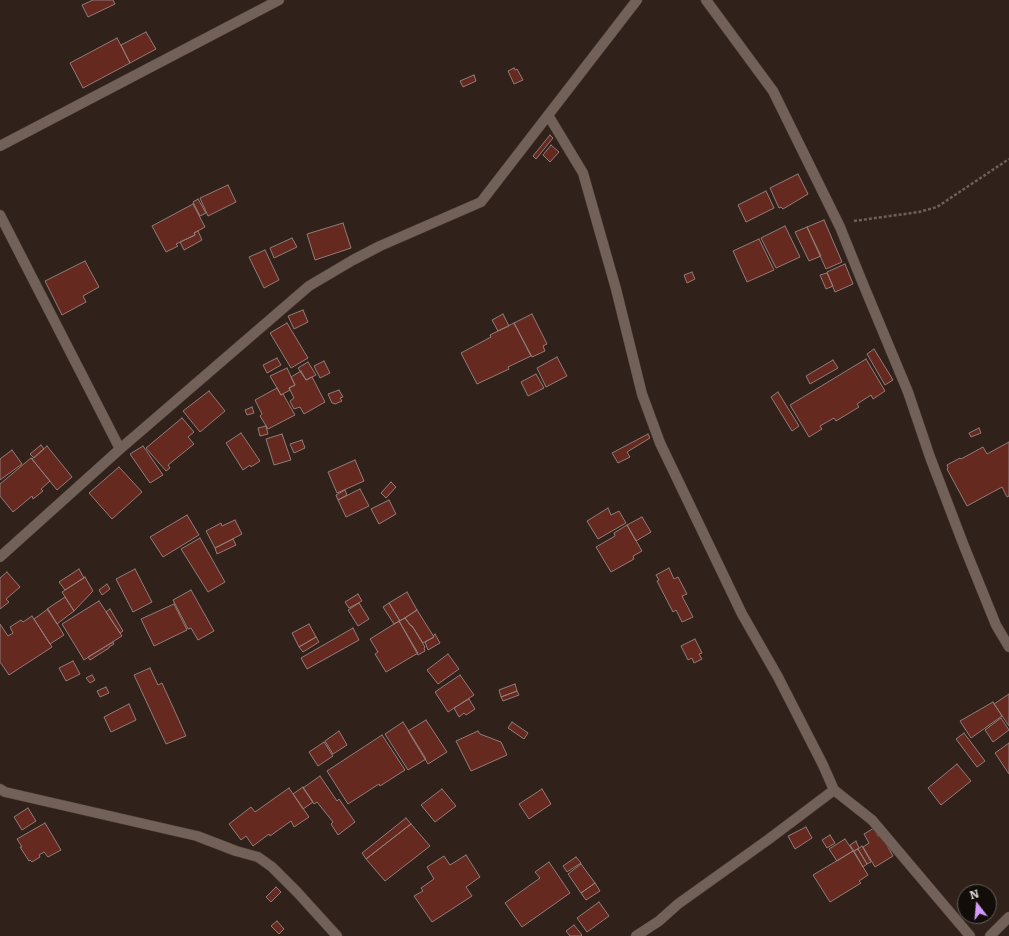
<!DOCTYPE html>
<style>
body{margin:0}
#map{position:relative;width:1009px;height:936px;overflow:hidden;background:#30221a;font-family:Literata,serif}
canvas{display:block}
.north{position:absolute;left:957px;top:884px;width:40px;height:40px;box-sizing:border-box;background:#130d0a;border:1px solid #655e5a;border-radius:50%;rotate:344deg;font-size:11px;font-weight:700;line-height:16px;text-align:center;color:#e1d7d2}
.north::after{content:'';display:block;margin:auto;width:14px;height:18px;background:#d59bfa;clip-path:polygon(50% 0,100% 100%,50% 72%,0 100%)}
</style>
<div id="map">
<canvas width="1009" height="936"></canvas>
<div class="north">N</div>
</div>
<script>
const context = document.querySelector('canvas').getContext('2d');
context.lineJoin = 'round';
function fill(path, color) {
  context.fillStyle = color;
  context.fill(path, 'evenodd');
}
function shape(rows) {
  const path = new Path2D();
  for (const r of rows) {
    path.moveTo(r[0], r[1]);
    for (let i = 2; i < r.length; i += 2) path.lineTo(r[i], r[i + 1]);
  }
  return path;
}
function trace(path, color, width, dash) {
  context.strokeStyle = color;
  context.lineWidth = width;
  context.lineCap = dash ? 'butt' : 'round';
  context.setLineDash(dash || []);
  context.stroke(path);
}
const building = shape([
 [93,0,113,0,115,4,88,17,82,5,93,0],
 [146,32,156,49,130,63,121,45,146,32],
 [117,38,130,63,83,88,70,63,117,38],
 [514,68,515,70,517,69,523,80,514,84,508,71,514,68],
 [474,75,476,81,463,87,460,81,474,75],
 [550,135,553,138,536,159,533,156,550,135],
 [551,145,559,152,550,162,543,155,551,145],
 [798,174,808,194,783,209,781,207,779,208,770,188,798,174],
 [228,185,236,202,208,216,200,198,228,185],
 [766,191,774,208,746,222,738,205,766,191],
 [198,199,206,213,200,216,193,202,198,199],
 [193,204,205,227,194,233,195,235,176,244,178,246,166,252,152,226,193,204],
 [824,220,842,262,826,269,807,227,824,220],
 [343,223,351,248,315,260,307,234,343,223],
 [785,226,800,257,776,268,761,238,785,226],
 [807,227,821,256,809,261,795,232,807,227],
 [198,231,202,240,184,250,180,242,195,235,194,233,198,231],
 [292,238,297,247,274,258,270,248,292,238],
 [759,239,774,270,747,282,733,251,759,239],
 [265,250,279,280,264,288,249,257,265,250],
 [85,261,99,287,83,296,86,302,62,315,45,281,85,261],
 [845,264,853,284,835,292,827,272,845,264],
 [692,272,695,279,687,283,684,275,692,272],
 [827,273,833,286,826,289,820,275,827,273],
 [303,310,308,322,294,329,288,316,303,310],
 [503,314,509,326,498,331,492,320,503,314],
 [532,314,547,344,543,346,545,351,532,357,514,323,532,314],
 [287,323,308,358,291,368,270,333,287,323],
 [514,323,531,356,508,367,509,369,477,384,461,353,491,337,490,335,514,323],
 [874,349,893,380,885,385,867,354,874,349],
 [557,357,567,376,546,387,537,368,557,357],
 [277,358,281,365,267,373,263,365,277,358],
 [866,359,885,391,873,399,871,395,857,404,859,407,836,421,834,418,820,426,822,429,809,437,790,405,866,359],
 [833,360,838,368,810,384,806,376,833,360],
 [324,361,330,373,320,378,314,366,324,361],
 [308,362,316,375,306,380,298,368,308,362],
 [287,368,295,385,289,388,290,390,281,395,270,376,287,368],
 [301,371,306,380,312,377,325,402,304,414,300,407,294,409,290,401,294,398,289,388,295,385,291,377,301,371],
 [536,374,544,388,528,396,521,382,536,374],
 [277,388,281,395,283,394,295,415,268,429,260,416,262,414,255,400,277,388],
 [339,390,343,397,340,398,342,401,335,404,333,403,332,403,328,394,339,390],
 [209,391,225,411,200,432,183,411,209,391],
 [778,392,799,426,792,431,771,397,778,392],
 [252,407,254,413,247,415,245,410,252,407],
 [182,418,194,432,188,437,194,444,168,465,170,468,166,471,146,448,182,418],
 [266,426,268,434,260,436,258,428,266,426],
 [979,428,981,433,971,437,969,433,979,428],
 [241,433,260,461,251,467,250,465,243,470,226,443,241,433],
 [282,434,291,460,274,465,266,439,282,434],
 [648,434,650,438,627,452,630,457,618,463,612,453,648,434],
 [302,440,305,448,294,453,290,444,302,440],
 [1009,442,1009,496,1007,497,1002,487,967,506,947,469,948,468,947,465,960,458,961,459,983,447,987,454,1009,442],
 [41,445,44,449,34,458,30,454,41,445],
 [47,446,72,477,57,490,32,459,47,446],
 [143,446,163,475,150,483,130,454,143,446],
 [12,450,22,464,0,480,0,459,12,450],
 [31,458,50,481,41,489,43,491,33,499,32,496,13,512,0,496,0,484,31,458],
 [355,460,364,481,337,493,328,472,355,460],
 [119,467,142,492,112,519,89,493,119,467],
 [391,482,396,487,386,498,381,493,391,482],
 [360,489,369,506,346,517,338,500,360,489],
 [345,490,347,495,338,500,336,495,345,490],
 [389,500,396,514,379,524,371,509,389,500],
 [608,508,611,515,619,511,626,523,598,539,587,521,608,508],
 [187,515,199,535,163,557,150,537,187,515],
 [642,517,651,532,636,541,627,525,642,517],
 [235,520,242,534,215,548,206,531,221,523,222,526,235,520],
 [627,525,642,551,633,556,634,559,611,572,596,547,615,536,614,533,627,525],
 [200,538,225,582,208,592,181,549,200,538],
 [233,539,236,545,217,554,215,548,233,539],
 [669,568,674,579,678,577,687,594,682,596,693,617,682,622,676,610,673,612,657,581,659,580,656,575,669,568],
 [79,569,84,578,65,590,59,582,79,569],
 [135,569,152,602,133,612,116,579,135,569],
 [7,572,20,587,6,599,9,602,0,609,0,578,7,572],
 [85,577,93,591,74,611,62,592,85,577],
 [107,584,110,589,102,595,99,590,107,584],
 [191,590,214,631,198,640,191,628,188,629,173,600,191,590],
 [407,592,417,610,400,621,389,603,407,592],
 [358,594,362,601,349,608,345,602,358,594],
 [65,597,74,611,57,624,47,609,65,597],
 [99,601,122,636,84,660,62,624,99,601],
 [359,603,369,619,358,626,348,610,359,603],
 [389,603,400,621,394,624,383,607,389,603],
 [174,604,187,630,154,646,141,619,174,604],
 [48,609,64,635,50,644,34,619,48,609],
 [110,609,123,631,120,633,106,612,110,609],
 [417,610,434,637,423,643,412,626,411,626,405,618,417,610],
 [32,616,52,647,9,675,0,662,0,624,8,636,13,633,10,627,21,620,23,622,32,616],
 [405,618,411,626,412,626,425,647,424,648,425,651,418,655,399,621,405,618],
 [399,621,418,653,386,672,375,654,378,652,370,639,399,621],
 [309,624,316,637,299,647,292,633,309,624],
 [353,628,359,640,307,669,301,658,353,628],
 [435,634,440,643,428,650,425,642,434,637,433,636,435,634],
 [316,637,319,642,303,652,299,647,316,637],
 [695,639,702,653,699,654,702,659,694,663,692,658,688,660,681,646,695,639],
 [113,642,114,644,109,647,109,648,90,660,88,657,113,642],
 [448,654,459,669,438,684,427,670,448,654],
 [73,661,80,674,66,681,59,668,73,661],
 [150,668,158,685,162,683,186,736,166,744,134,675,150,668],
 [92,675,95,680,90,683,86,678,92,675],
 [460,675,474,695,448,712,435,692,460,675],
 [515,684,517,691,501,697,499,690,515,684],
 [106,687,109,693,100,697,97,691,106,687],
 [517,691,519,695,503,701,501,697,517,691],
 [1009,694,1009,726,994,704,1009,694],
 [469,699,475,709,466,715,464,713,459,717,454,708,469,699],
 [993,702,1002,716,971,738,960,721,993,702],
 [129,704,136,720,111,732,104,717,129,704],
 [1001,718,1009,730,993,742,985,730,1001,718],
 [426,720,447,752,428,764,408,731,426,720],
 [403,722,426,759,408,770,385,734,403,722],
 [512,722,528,733,524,739,508,728,512,722],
 [339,731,347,745,333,754,325,741,339,731],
 [478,731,480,734,501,742,507,755,471,771,456,741,478,731],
 [964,733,985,761,977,767,956,739,964,733],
 [382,735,405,770,380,786,379,784,348,804,327,771,382,735],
 [324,742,333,756,318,766,309,752,324,742],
 [1009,743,1009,774,995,753,1009,743],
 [957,764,971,781,941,805,928,788,957,764],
 [320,776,337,801,339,799,355,822,338,835,331,824,333,822,317,802,314,804,303,788,320,776],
 [303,787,313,802,303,809,293,794,303,787],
 [289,788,309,817,294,827,291,821,270,836,269,834,253,846,246,836,241,840,229,824,251,807,255,812,289,788],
 [442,789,456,806,435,822,421,805,442,789],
 [542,789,551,804,529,819,519,804,542,789],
 [28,808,36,821,22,830,14,817,28,808],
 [406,818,411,824,366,859,362,853,406,818],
 [45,823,61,850,48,857,44,852,39,855,40,857,32,862,30,860,29,861,20,847,22,847,17,839,45,823],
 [411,824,430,846,385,881,366,859,411,824],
 [806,827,812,838,795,849,788,836,806,827],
 [874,828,878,836,881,835,893,856,875,867,863,847,869,843,864,834,874,828],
 [830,835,835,843,827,848,822,840,830,835],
 [845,839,853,851,837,861,829,849,845,839],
 [856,841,859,848,854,851,850,845,856,841],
 [862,846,871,862,867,864,858,849,862,846],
 [858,849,867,864,863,867,854,851,858,849],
 [853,851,868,875,859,881,861,883,830,902,813,875,853,851],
 [466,855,480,877,466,887,472,896,432,922,414,896,423,891,421,888,434,879,427,867,444,856,450,865,466,855],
 [576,857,581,863,567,872,563,866,576,857],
 [549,862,570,893,522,927,505,903,540,878,535,872,549,862],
 [581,864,595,883,581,893,568,874,581,864],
 [595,883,600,891,586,900,581,893,595,883],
 [276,887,281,892,271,902,266,897,276,887],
 [599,902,609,916,587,932,577,918,599,902],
 [277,921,284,929,279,934,271,926,277,921],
 [574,925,582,935,581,936,570,936,566,931,574,925]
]);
const path = shape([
 [854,221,919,212,937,207,1009,159]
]);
const minor = shape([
 [706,0,773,91,840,227,861,279,908,392,930,457,964,546,996,625,1009,647],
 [548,115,583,173,616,289,642,394,660,443,742,614,778,677,823,765,834,790,872,820,970,936],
 [0,146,279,0],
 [0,215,120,449],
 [0,557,120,449,309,286,353,260,380,246,481,202,637,0],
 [0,789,5,792,197,836,236,851,258,857,272,867,297,892,337,936],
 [636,936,659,921,678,904,769,839,834,790],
 [990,936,1009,917]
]);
fill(building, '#65291f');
trace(building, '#917d79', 1);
trace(minor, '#483c36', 11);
trace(path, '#6d6059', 2.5, [3, 2]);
trace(minor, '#726158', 10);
</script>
